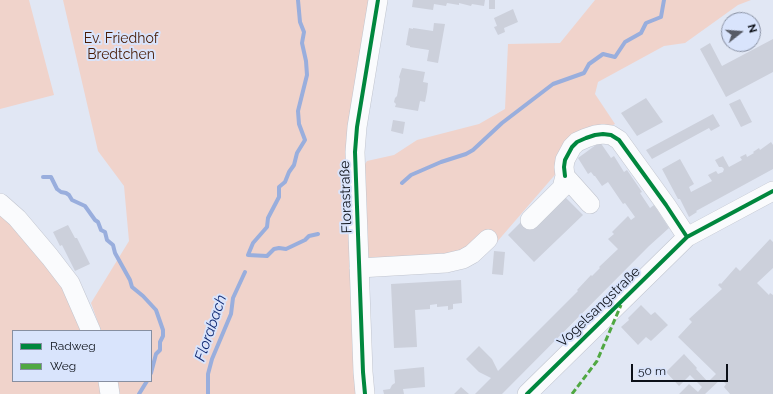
<!DOCTYPE html>
<meta charset="utf-8">
<style>
body{margin:0}
#map{position:relative;width:773px;height:394px;overflow:hidden;background:#e1e7f4;font-family:Raleway,sans-serif}
canvas{display:block}
.legend{position:absolute;left:12px;top:330px;width:140px;height:52px;box-sizing:border-box;background:#d9e4fc;border:1px solid #878fa1;margin:0;padding:5px 7px;list-style:none;font-size:12px;color:#0c1018}
.legend li{display:flex;align-items:center;gap:8px;height:20px}
.legend b{width:20px;border:1px solid #878fa1}
.north{position:absolute;left:721px;top:12px;width:40px;height:40px;box-sizing:border-box;background:#d9e4fc;border:1px solid #878fa1;border-radius:50%;rotate:73deg;font-size:11px;font-weight:700;line-height:16px;text-align:center;color:#0c1018}
.north::after{content:'';display:block;margin:auto;width:14px;height:18px;background:#575b65;clip-path:polygon(50% 0,100% 100%,50% 72%,0 100%)}
.scale{position:absolute;left:631px;top:364px;width:97px;height:18px;box-sizing:border-box;border:2px solid #0c1018;border-top:0;padding-left:5px;font-size:12px;line-height:14px;white-space:nowrap;color:#0c1018;-webkit-text-stroke:3px #d9e4fc;paint-order:stroke}
</style>
<div id="map">
<canvas width="773" height="394"></canvas>
<ul class="legend">
<li><b style="height:5px;background:#00873e"></b>Radweg</li>
<li><b style="height:5px;background:#50a842"></b>Weg</li>
</ul>
<div class="north">N</div>
<div class="scale">50 m</div>
</div>
<script>
const context = document.querySelector('canvas').getContext('2d');
context.lineJoin = 'round';
function fill(path, color) {
  context.fillStyle = color;
  context.fill(path, 'evenodd');
}
function shape(rows) {
  const path = new Path2D();
  for (const r of rows) {
    path.moveTo(r[0], r[1]);
    for (let i = 2; i < r.length; i += 2) path.lineTo(r[i], r[i + 1]);
  }
  return path;
}
function trace(path, color, width, dash) {
  context.strokeStyle = color;
  context.lineWidth = width;
  context.lineCap = dash ? 'butt' : 'round';
  context.setLineDash(dash || []);
  context.stroke(path);
}
function label(font, color, halo, rows, align = 'center') {
  context.font = font + ' Raleway,sans-serif';
  context.lineWidth = 4;
  context.setLineDash([]);
  context.textBaseline = 'middle';
  context.strokeStyle = halo;
  context.fillStyle = color;
  for (const [text, x, y, turn = 0] of rows) {
    context.save();
    context.translate(x, y);
    context.rotate((+turn || 0) * Math.PI / 180);
    context.textAlign = isNaN(turn) ? turn : align;
    if (halo) context.strokeText(text, 0, 0);
    context.fillText(text, 0, 0);
    context.restore();
  }
}
const green = shape([
 [0,0,29,0,54,95,0,109],
 [63,0,373,0,349,187,367,161,394,155,417,140,479,124,505,109,508,44,560,43,595,0,751,0,738,5,685,43,664,46,598,82,595,94,615,124,609,127,560,169,496,243,467,249,445,256,350,262,356,394,118,394,117,381,151,381,151,331,101,331,91,303,129,241,124,186,98,151],
 [0,209,58,275,86,331,13,331,13,381,102,381,106,394,0,394]
]);
const stream = shape([
 [298,0,300,22,304,32,302,43,306,61,307,75,298,111,299,124,305,140,297,153,294,165,289,172,285,182,279,187,279,197,268,218,267,227,253,243,248,255,267,256,274,249,279,248,286,249,305,240,309,236,318,234],
 [43,177,51,177,57,189,61,192,66,193,69,195,72,200,85,206,95,220,98,222,101,230,105,232,107,240,113,245,115,253,130,280,132,287,143,296,156,310,163,330,163,336,160,342,160,350,156,354,151,373],
 [402,183,411,175,441,162,466,154,473,150,502,123,553,84,584,73,589,64,603,54,615,57,625,42,641,33,646,23,661,17,664,0],
 [139,394,147,381],
 [208,394,208,374,212,359,231,314,233,298,245,272]
]);
const building = shape([
 [413,0,485,0,484,6,472,4,471,6,459,3,459,5,447,3,446,6,434,4,433,10,412,7],
 [489,0,495,0,495,9,489,9],
 [513,9,518,22,504,28,505,32,498,35,494,27,497,26,494,18],
 [434,23,445,24,438,63,427,61,429,50,410,47,410,46,406,45,409,28,413,29,413,28,433,31],
 [773,39,773,72,726,97,700,49,710,43,722,66],
 [402,68,425,72,423,82,428,83,427,92,425,102,420,101,418,111,395,107,396,104,394,102,395,98,397,96,400,79,399,77],
 [646,98,663,122,637,136,621,113],
 [740,99,752,122,741,127,729,104],
 [713,114,720,126,711,131,709,128,652,159,646,150],
 [393,120,405,122,403,134,391,131],
 [600,142,611,158,614,156,624,172,627,170,642,192,640,193,650,208,654,205,669,228,649,246,502,394,475,394,491,378,479,372,466,359,479,346,492,359,498,371,578,291,577,290,591,275,592,276,600,268,599,267,618,249,608,239,614,234,612,232,628,216,631,220,635,217,625,203,623,204,608,182,602,186,595,176,594,176,591,172,588,174,578,158],
 [771,142,773,145,773,169,696,211,697,212,689,217,680,199,678,199,662,169,680,159,694,184,689,187,691,192,712,181,708,175,716,171,718,174,723,172,724,169,722,167,719,167,715,160,723,156,729,167,742,160,740,157,746,154,747,157,754,153,753,152,759,148,760,150],
 [563,195,583,215,534,262,508,235,525,218],
 [68,225,75,238,77,238,90,264,75,271,62,245,60,246,53,232],
 [770,239,773,242,773,268,757,283,769,295,770,293,773,295,773,394,730,394,724,387,726,384,721,379,705,394,679,394,689,384,698,392,702,387,690,375,679,386,666,372,684,354,697,368,696,369,708,382,716,374,678,337,692,322,689,319,722,289,718,285,720,283,721,284,736,267,740,271],
 [494,251,505,252,503,275,492,274],
 [461,280,462,303,453,304,453,309,448,310,448,306,437,307,437,304,430,305,430,309,415,310,417,347,394,348,391,284],
 [641,305,651,315,655,312,668,325,651,341,646,337,638,345,621,327,629,320,628,318],
 [424,367,425,387,403,389,404,394,384,394,383,390,390,389,392,385,395,383,394,370],
 [461,387,469,394,454,394]
]);
const minor = shape([
 [565,176,564,167,565,160,572,147,577,142,586,138,595,135,603,134,611,135,619,140,666,205,687,237],
 [0,203,17,218,50,257,70,283,91,331],
 [530,220,562,188,565,176,590,204],
 [359,268,446,263,463,259,472,254,488,239],
 [108,381,110,394],
 [365,394,363,372,355,152,357,127,378,0],
 [527,394,687,237,773,191]
]);
const quiet = shape([
 [572,394,597,361,621,305]
]);
const cycleway = shape([
 [565,176,564,167,565,160,572,147,577,142,586,138,595,135,603,134,611,135,619,140,666,205,687,237],
 [365,394,363,372,355,152,357,127,378,0],
 [527,394,687,237,773,191]
]);
const parkNames = [
 ["Ev. Friedhof",121,39],
 ["Bredtchen",121,55]
];
const streetNames = [
 ["Florastraße",346,197,-92],
 ["Vogelsangstraße",599,307,-44]
];
const waterNames = [
 ["Florabach",211,328,-71]
];
fill(green, '#f0d3cb');
trace(stream, '#99aedd', 4);
fill(building, '#ccd0db');
trace(minor, '#c1c5cf', 20);
trace(minor, '#fafbfd', 19);
trace(quiet, '#50a842', 3, [6, 3]);
trace(cycleway, '#00873e', 4);
label('14px', '#481b04', '#d9e4fc', parkNames);
label('14px', '#0c1018', '#d9e4fc', streetNames);
label('italic 15px', '#122a72', '#d9e4fc', waterNames);
</script>
